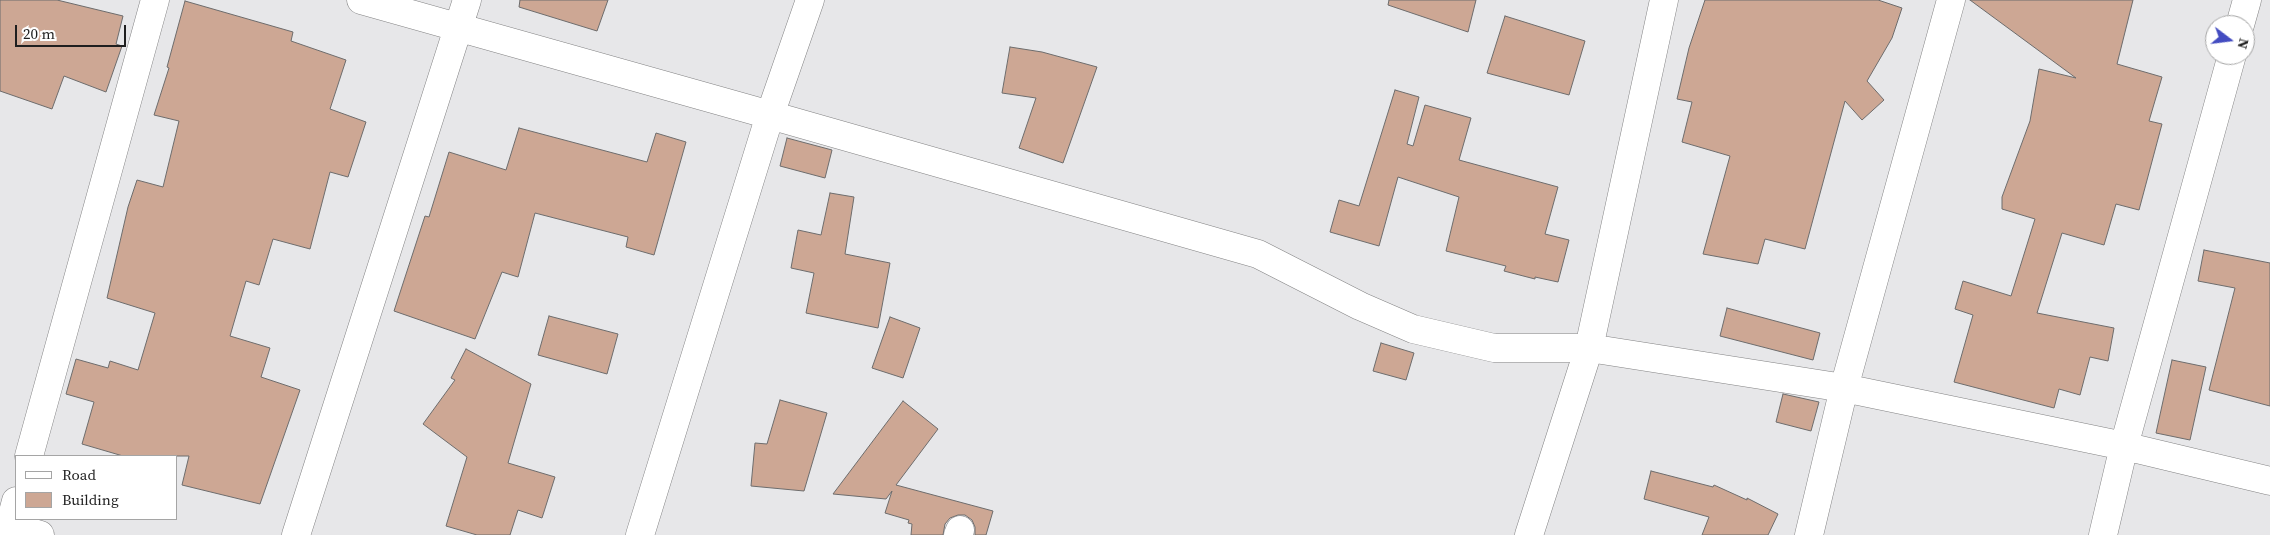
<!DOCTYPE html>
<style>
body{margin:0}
#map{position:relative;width:2270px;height:535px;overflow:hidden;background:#e7e7e9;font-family:"Source Serif 4",serif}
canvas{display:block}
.legend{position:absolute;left:15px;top:455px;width:162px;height:65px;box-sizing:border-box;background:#fff;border:1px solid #a5a5a5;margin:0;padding:6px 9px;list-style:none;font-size:15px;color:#1f1f1f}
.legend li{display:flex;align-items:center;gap:10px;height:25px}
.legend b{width:25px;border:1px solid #a5a5a5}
.north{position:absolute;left:2205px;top:15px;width:50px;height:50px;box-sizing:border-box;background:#fff;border:1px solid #a5a5a5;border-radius:50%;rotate:105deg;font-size:14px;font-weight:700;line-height:20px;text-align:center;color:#1f1f1f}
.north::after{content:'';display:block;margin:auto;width:18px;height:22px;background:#434cc1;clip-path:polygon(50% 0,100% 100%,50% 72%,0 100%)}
.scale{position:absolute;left:15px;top:25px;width:111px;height:22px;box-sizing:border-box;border:2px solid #1f1f1f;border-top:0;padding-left:6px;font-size:15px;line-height:18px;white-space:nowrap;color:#1f1f1f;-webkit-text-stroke:4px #fff;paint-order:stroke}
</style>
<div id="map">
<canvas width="2270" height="535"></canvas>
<ul class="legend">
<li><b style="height:6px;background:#fff"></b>Road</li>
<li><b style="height:14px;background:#cda794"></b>Building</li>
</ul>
<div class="north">N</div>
<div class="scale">20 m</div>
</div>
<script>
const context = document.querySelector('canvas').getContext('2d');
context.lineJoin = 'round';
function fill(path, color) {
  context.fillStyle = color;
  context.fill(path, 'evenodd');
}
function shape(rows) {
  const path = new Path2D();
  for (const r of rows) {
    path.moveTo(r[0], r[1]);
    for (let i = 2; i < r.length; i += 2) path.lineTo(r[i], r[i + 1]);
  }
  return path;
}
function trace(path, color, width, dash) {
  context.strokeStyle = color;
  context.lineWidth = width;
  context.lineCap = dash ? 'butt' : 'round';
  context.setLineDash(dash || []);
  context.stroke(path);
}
const building = shape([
 [0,0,57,0,123,16,116,44,122,46,106,92,64,76,52,109,0,91,0,0],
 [520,0,608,0,597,31,519,7,520,0],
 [1389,0,1476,0,1468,32,1388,5,1389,0],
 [1705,0,1878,0,1902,8,1892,38,1867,81,1884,100,1862,120,1845,101,1805,249,1765,239,1758,264,1703,254,1730,156,1682,142,1692,102,1677,99,1689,48,1705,0],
 [1970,0,2133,0,2117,64,2162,77,2149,121,2162,124,2139,210,2116,204,2104,245,2062,233,2037,313,2114,328,2108,361,2090,357,2080,395,2059,389,2054,408,1954,382,1973,315,1955,309,1963,281,2011,296,2035,219,2002,209,2002,197,2030,121,2039,69,2076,78,1970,0],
 [185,1,293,32,291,41,346,60,330,109,366,122,348,177,330,172,310,249,273,239,259,285,246,281,230,336,270,348,261,377,300,390,260,504,182,485,189,456,123,456,82,444,94,402,66,394,76,359,108,368,110,361,138,370,155,313,107,298,128,207,137,180,163,187,179,121,154,115,169,68,167,67,185,1],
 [1505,16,1585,41,1569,95,1487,73,1505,16],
 [1010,47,1042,52,1097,67,1063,163,1019,148,1036,98,1002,93,1010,47],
 [1395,90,1419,97,1407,144,1413,146,1425,105,1471,118,1459,160,1558,187,1545,234,1569,240,1558,282,1535,277,1535,279,1504,271,1506,266,1446,251,1459,197,1398,177,1379,246,1330,232,1339,200,1359,206,1395,90],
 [519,128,647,162,656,133,686,142,654,255,626,247,628,237,535,213,518,277,502,272,475,339,394,311,425,216,429,217,449,152,506,170,519,128],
 [787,138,832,150,825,178,780,166,787,138],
 [830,193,854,197,845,254,890,263,878,328,806,313,814,273,791,268,798,230,821,235,830,193],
 [2204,250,2270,263,2270,406,2209,390,2235,288,2198,281,2204,250],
 [1727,308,1820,333,1813,360,1720,336,1727,308],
 [549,316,618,334,607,374,538,355,549,316],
 [890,317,920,328,903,378,872,368,890,317],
 [1381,343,1414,353,1406,380,1373,371,1381,343],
 [466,349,531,384,508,463,555,477,542,518,518,510,510,535,477,535,446,526,467,457,423,424,455,380,451,378,466,349],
 [2172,360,2206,367,2190,440,2156,433,2172,360],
 [1783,394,1819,402,1811,431,1776,422,1783,394],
 [780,400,827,413,804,491,751,486,755,443,767,444,780,400],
 [903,401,938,429,896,485,993,511,986,535,975,535,975,527,972,520,965,515,958,515,950,518,945,524,943,535,911,535,912,524,908,523,909,520,885,513,892,491,886,499,833,494,903,401],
 [1651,471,1713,487,1714,485,1747,500,1747,498,1778,514,1768,535,1702,535,1709,517,1644,499,1651,471]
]);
const minor = shape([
 [361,0,770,115,640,535],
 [810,0,770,115,1258,254,1360,306,1413,329,1494,348,1589,348,1844,388,2124,446,2270,481],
 [2240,25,2247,0],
 [29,456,155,0],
 [0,523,40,535],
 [7,535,16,501],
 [296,535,467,0],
 [958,535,960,530],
 [1529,535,1589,348,1664,0],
 [1809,535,1844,388,1951,0],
 [2103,535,2124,446,2232,55]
]);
fill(building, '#cda794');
trace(building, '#6d6c6c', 1);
trace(minor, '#838384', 29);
trace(minor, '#fff', 28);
</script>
